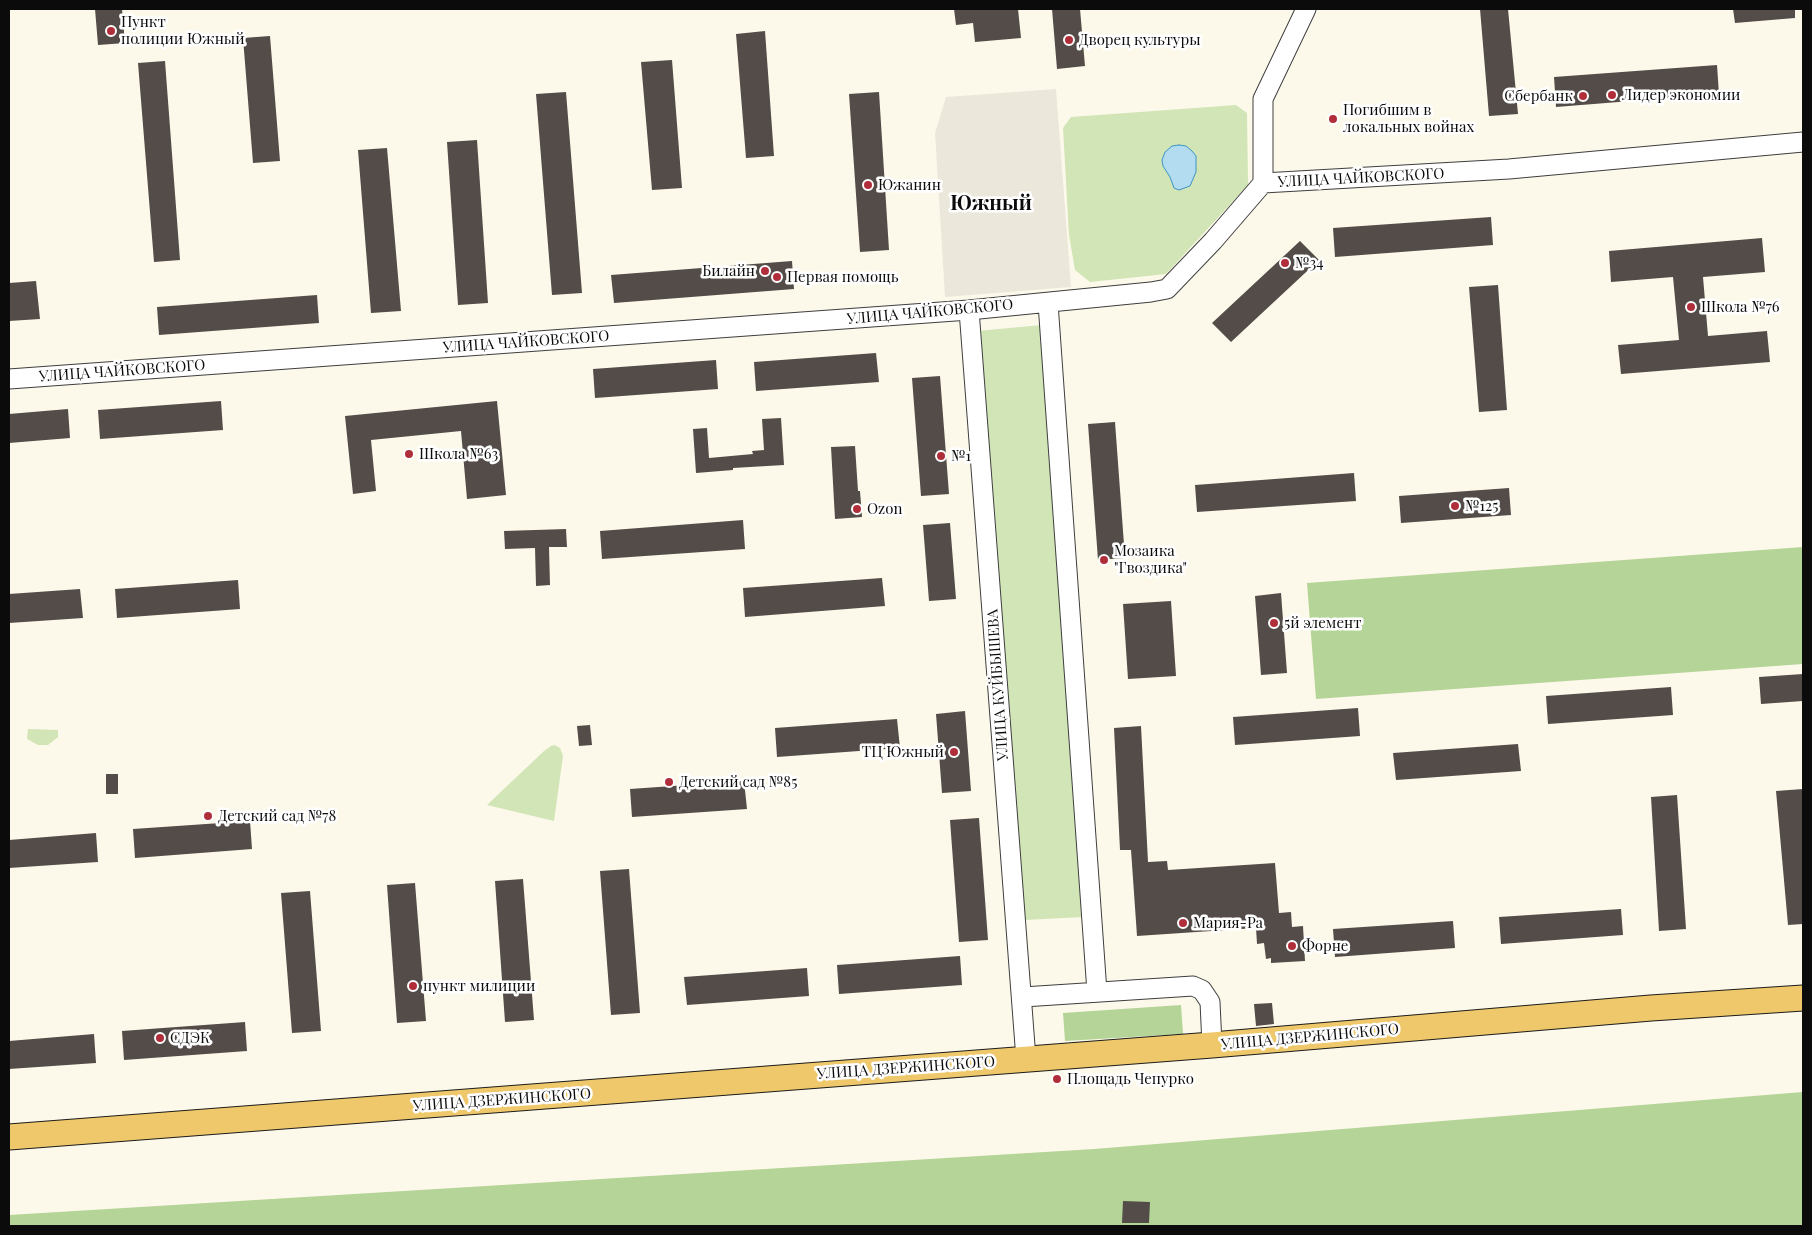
<!DOCTYPE html>
<meta charset="utf-8">
<style>
body{margin:0}
#map{position:relative;width:1812px;height:1235px;overflow:hidden;background:#fdf9ea;font-family:"Playfair Display",serif}
canvas{display:block}
.frame{position:absolute;inset:0;border:10px solid #0b0b0b;pointer-events:none}
</style>
<div id="map">
<canvas width="1812" height="1235"></canvas>
<div class="frame"></div>
</div>
<script>
const context = document.querySelector('canvas').getContext('2d');
context.lineJoin = 'round';
function fill(path, color) {
  context.fillStyle = color;
  context.fill(path, 'evenodd');
}
function shape(rows) {
  const path = new Path2D();
  for (const r of rows) {
    path.moveTo(r[0], r[1]);
    for (let i = 2; i < r.length; i += 2) path.lineTo(r[i], r[i + 1]);
  }
  return path;
}
function trace(path, color, width, dash) {
  context.strokeStyle = color;
  context.lineWidth = width;
  context.lineCap = dash ? 'butt' : 'round';
  context.setLineDash(dash || []);
  context.stroke(path);
}
function label(font, color, halo, rows, align = 'center') {
  context.font = font + ' "Playfair Display",serif';
  context.lineWidth = 5;
  context.setLineDash([]);
  context.textBaseline = 'middle';
  context.strokeStyle = halo;
  context.fillStyle = color;
  for (const [text, x, y, turn = 0] of rows) {
    context.save();
    context.translate(x, y);
    context.rotate((+turn || 0) * Math.PI / 180);
    context.textAlign = isNaN(turn) ? turn : align;
    if (halo) context.strokeText(text, 0, 0);
    context.fillText(text, 0, 0);
    context.restore();
  }
}
const green = shape([
 [1236,105,1247,113,1248,185,1166,274,1090,282,1075,270,1069,235,1063,128,1071,117],
 [1042,325,1084,917,1024,920,977,331],
 [28,729,58,730,58,737,48,745,38,745,27,739],
 [555,745,560,748,563,756,554,821,487,805,544,751,551,746]
]);
const forest = shape([
 [1803,547,1803,664,1316,699,1307,583],
 [1181,1005,1183,1034,1065,1041,1063,1013],
 [1803,1092,1803,1226,9,1226,9,1215,1094,1149]
]);
const plaza = shape([
 [1056,89,1071,287,945,297,935,133,946,97]
]);
const water = shape([
 [1179,145,1186,146,1192,151,1196,156,1196,172,1190,186,1179,190,1174,188,1170,177,1163,166,1162,160,1165,152,1172,146,1179,145]
]);
const building = shape([
 [95,9,122,9,125,43,98,45],
 [954,9,1018,9,1021,38,975,42,973,23,956,25],
 [1052,9,1080,9,1085,66,1057,69],
 [1480,9,1508,9,1518,114,1489,116],
 [1733,9,1795,9,1795,18,1735,23],
 [765,31,774,156,746,158,736,34],
 [270,36,280,161,253,163,243,38],
 [672,60,682,188,652,190,641,62],
 [165,61,180,260,154,262,138,63],
 [1717,65,1719,94,1556,107,1554,77],
 [566,92,582,293,552,295,536,94],
 [879,92,889,250,860,252,849,94],
 [477,140,488,303,458,305,447,142],
 [387,148,401,311,371,313,358,150],
 [1491,217,1493,245,1335,257,1333,228],
 [1762,238,1765,272,1703,277,1708,336,1767,331,1770,362,1621,374,1618,345,1679,340,1673,277,1611,282,1609,251],
 [1300,241,1319,260,1231,342,1212,323],
 [792,261,794,289,614,303,611,275],
 [36,281,40,319,9,321,9,283],
 [1498,285,1507,410,1479,412,1469,287],
 [317,295,319,323,159,335,157,307],
 [876,353,879,382,756,391,754,362],
 [716,360,718,389,595,398,593,369],
 [940,376,949,494,921,496,912,378],
 [221,401,223,430,100,439,98,410],
 [497,401,506,495,467,499,461,431,371,440,376,491,353,494,345,416],
 [68,409,70,438,9,443,9,414],
 [781,418,784,465,733,468,733,470,696,473,693,429,707,428,709,458,753,454,752,451,764,450,762,419],
 [1115,422,1125,558,1098,560,1088,424],
 [855,446,858,491,860,491,862,517,835,519,831,447],
 [1354,473,1356,501,1197,512,1195,485],
 [1509,488,1511,515,1401,523,1399,496],
 [743,520,745,549,602,559,600,531],
 [950,523,956,599,929,601,923,525],
 [566,529,567,547,549,547,550,585,536,586,535,548,505,549,504,531],
 [882,578,885,606,745,617,743,588],
 [238,580,240,609,117,618,115,589],
 [80,589,83,618,9,623,9,594],
 [1281,593,1287,673,1261,675,1255,596],
 [1171,601,1176,676,1128,679,1123,604],
 [1803,674,1803,701,1761,704,1759,677],
 [1671,687,1673,715,1548,724,1546,696],
 [1358,708,1360,736,1235,745,1233,717],
 [965,711,971,791,942,793,936,714],
 [897,719,900,748,777,757,775,728],
 [590,725,592,745,579,746,577,726],
 [1141,726,1148,862,1167,861,1168,870,1275,863,1279,913,1291,912,1292,927,1303,926,1305,961,1271,963,1271,958,1266,959,1264,943,1257,944,1256,928,1137,936,1131,850,1120,850,1114,728],
 [1518,744,1521,771,1396,780,1393,753],
 [106,774,118,774,118,794,106,794],
 [744,781,747,809,632,817,630,789],
 [1803,789,1803,924,1788,925,1776,791],
 [1677,795,1686,929,1659,931,1651,797],
 [979,818,988,940,959,942,950,820],
 [250,821,252,849,135,858,133,829],
 [96,833,98,862,9,868,9,840],
 [629,869,640,1013,611,1015,600,871],
 [523,879,534,1020,505,1022,495,881],
 [415,883,426,1021,397,1023,387,885],
 [310,891,321,1031,292,1033,281,893],
 [1621,909,1623,935,1501,944,1499,917],
 [1453,921,1455,948,1335,957,1333,929],
 [960,956,962,985,839,994,837,965],
 [807,968,809,996,687,1005,684,977],
 [1272,1003,1274,1024,1256,1026,1254,1004],
 [245,1022,247,1051,124,1060,122,1031],
 [94,1034,96,1063,9,1069,9,1041],
 [1123,1201,1150,1202,1149,1223,1122,1223]
]);
const minor = shape([
 [1263,183,1263,99,1306,9],
 [1048,303,1097,992],
 [969,310,1026,1059],
 [9,379,969,310,1151,292,1167,289,1213,241,1263,183,1509,169,1803,142],
 [1023,997,1193,986,1202,990,1210,1002,1212,1045]
]);
const major = shape([
 [9,1137,1212,1045,1651,1008,1803,998]
]);
const markers = [
 [111,31,5,"#b02e3a"],
 [1069,40,5,"#b02e3a"],
 [1612,95,5,"#b02e3a"],
 [1583,96,5,"#b02e3a"],
 [1333,119,5,"#b02e3a"],
 [868,185,5,"#b02e3a"],
 [1285,263,5,"#b02e3a"],
 [765,271,5,"#b02e3a"],
 [777,277,5,"#b02e3a"],
 [1691,307,5,"#b02e3a"],
 [409,454,5,"#b02e3a"],
 [941,456,5,"#b02e3a"],
 [1455,506,5,"#b02e3a"],
 [857,509,5,"#b02e3a"],
 [1104,560,5,"#b02e3a"],
 [1274,623,5,"#b02e3a"],
 [954,752,5,"#b02e3a"],
 [669,782,5,"#b02e3a"],
 [208,816,5,"#b02e3a"],
 [1183,923,5,"#b02e3a"],
 [1292,946,5,"#b02e3a"],
 [413,986,5,"#b02e3a"],
 [160,1038,5,"#b02e3a"],
 [1057,1079,5,"#b02e3a"]
];
const poiNames = [
 ["Пункт",121,22],
 ["полиции Южный",121,39],
 ["Дворец культуры",1079,40],
 ["Лидер экономии",1622,95],
 ["Сбербанк",1573,96,"right"],
 ["Погибшим в",1343,110],
 ["локальных войнах",1343,127],
 ["Южанин",878,185],
 ["№34",1295,263],
 ["Билайн",755,271,"right"],
 ["Первая помощь",787,277],
 ["Школа №76",1701,307],
 ["Школа №63",419,454],
 ["№1",951,456],
 ["№125",1465,506],
 ["Ozon",867,509],
 ["Мозаика",1114,551],
 ["\"Гвоздика\"",1114,568],
 ["5й элемент",1284,623],
 ["ТЦ Южный",944,752,"right"],
 ["Детский сад №85",679,782],
 ["Детский сад №78",218,816],
 ["Мария-Ра",1193,923],
 ["Форне",1302,946],
 ["пункт милиции",423,986],
 ["СДЭК",170,1038],
 ["Площадь Чепурко",1067,1079]
];
const streetNames = [
 ["УЛИЦА ЧАЙКОВСКОГО",1361,178,-3],
 ["УЛИЦА ЧАЙКОВСКОГО",930,312,-5],
 ["УЛИЦА ЧАЙКОВСКОГО",526,342,-4],
 ["УЛИЦА ЧАЙКОВСКОГО",122,371,-4],
 ["УЛИЦА КУЙБЫШЕВА",998,685,-94],
 ["УЛИЦА ДЗЕРЖИНСКОГО",1310,1037,-5],
 ["УЛИЦА ДЗЕРЖИНСКОГО",906,1068,-4],
 ["УЛИЦА ДЗЕРЖИНСКОГО",502,1100,-4]
];
const districtNames = [
 ["Южный",991,204]
];
fill(green, '#d1e5b7');
fill(forest, '#b5d498');
fill(plaza, '#ece7db');
fill(water, '#b3dcf1');
trace(water, '#3f94c2', 1);
fill(building, '#534c48');
trace(minor, '#3e3e3e', 21);
trace(major, '#1c1c1c', 27);
trace(minor, '#fff', 19);
trace(major, '#eec86a', 25);
for (const [x, y, r, color] of markers) {
  const dot = new Path2D();
  dot.arc(x, y, r, 0, 2 * Math.PI);
  context.fillStyle = color;
  context.fill(dot);
  trace(dot, '#fff', 2);
}
label('15px', '#0b0b0b', '#fff', poiNames, 'left');
label('15px', '#0b0b0b', '#fff', streetNames);
label('bold 20px', '#0b0b0b', '#fff', districtNames);
</script>
